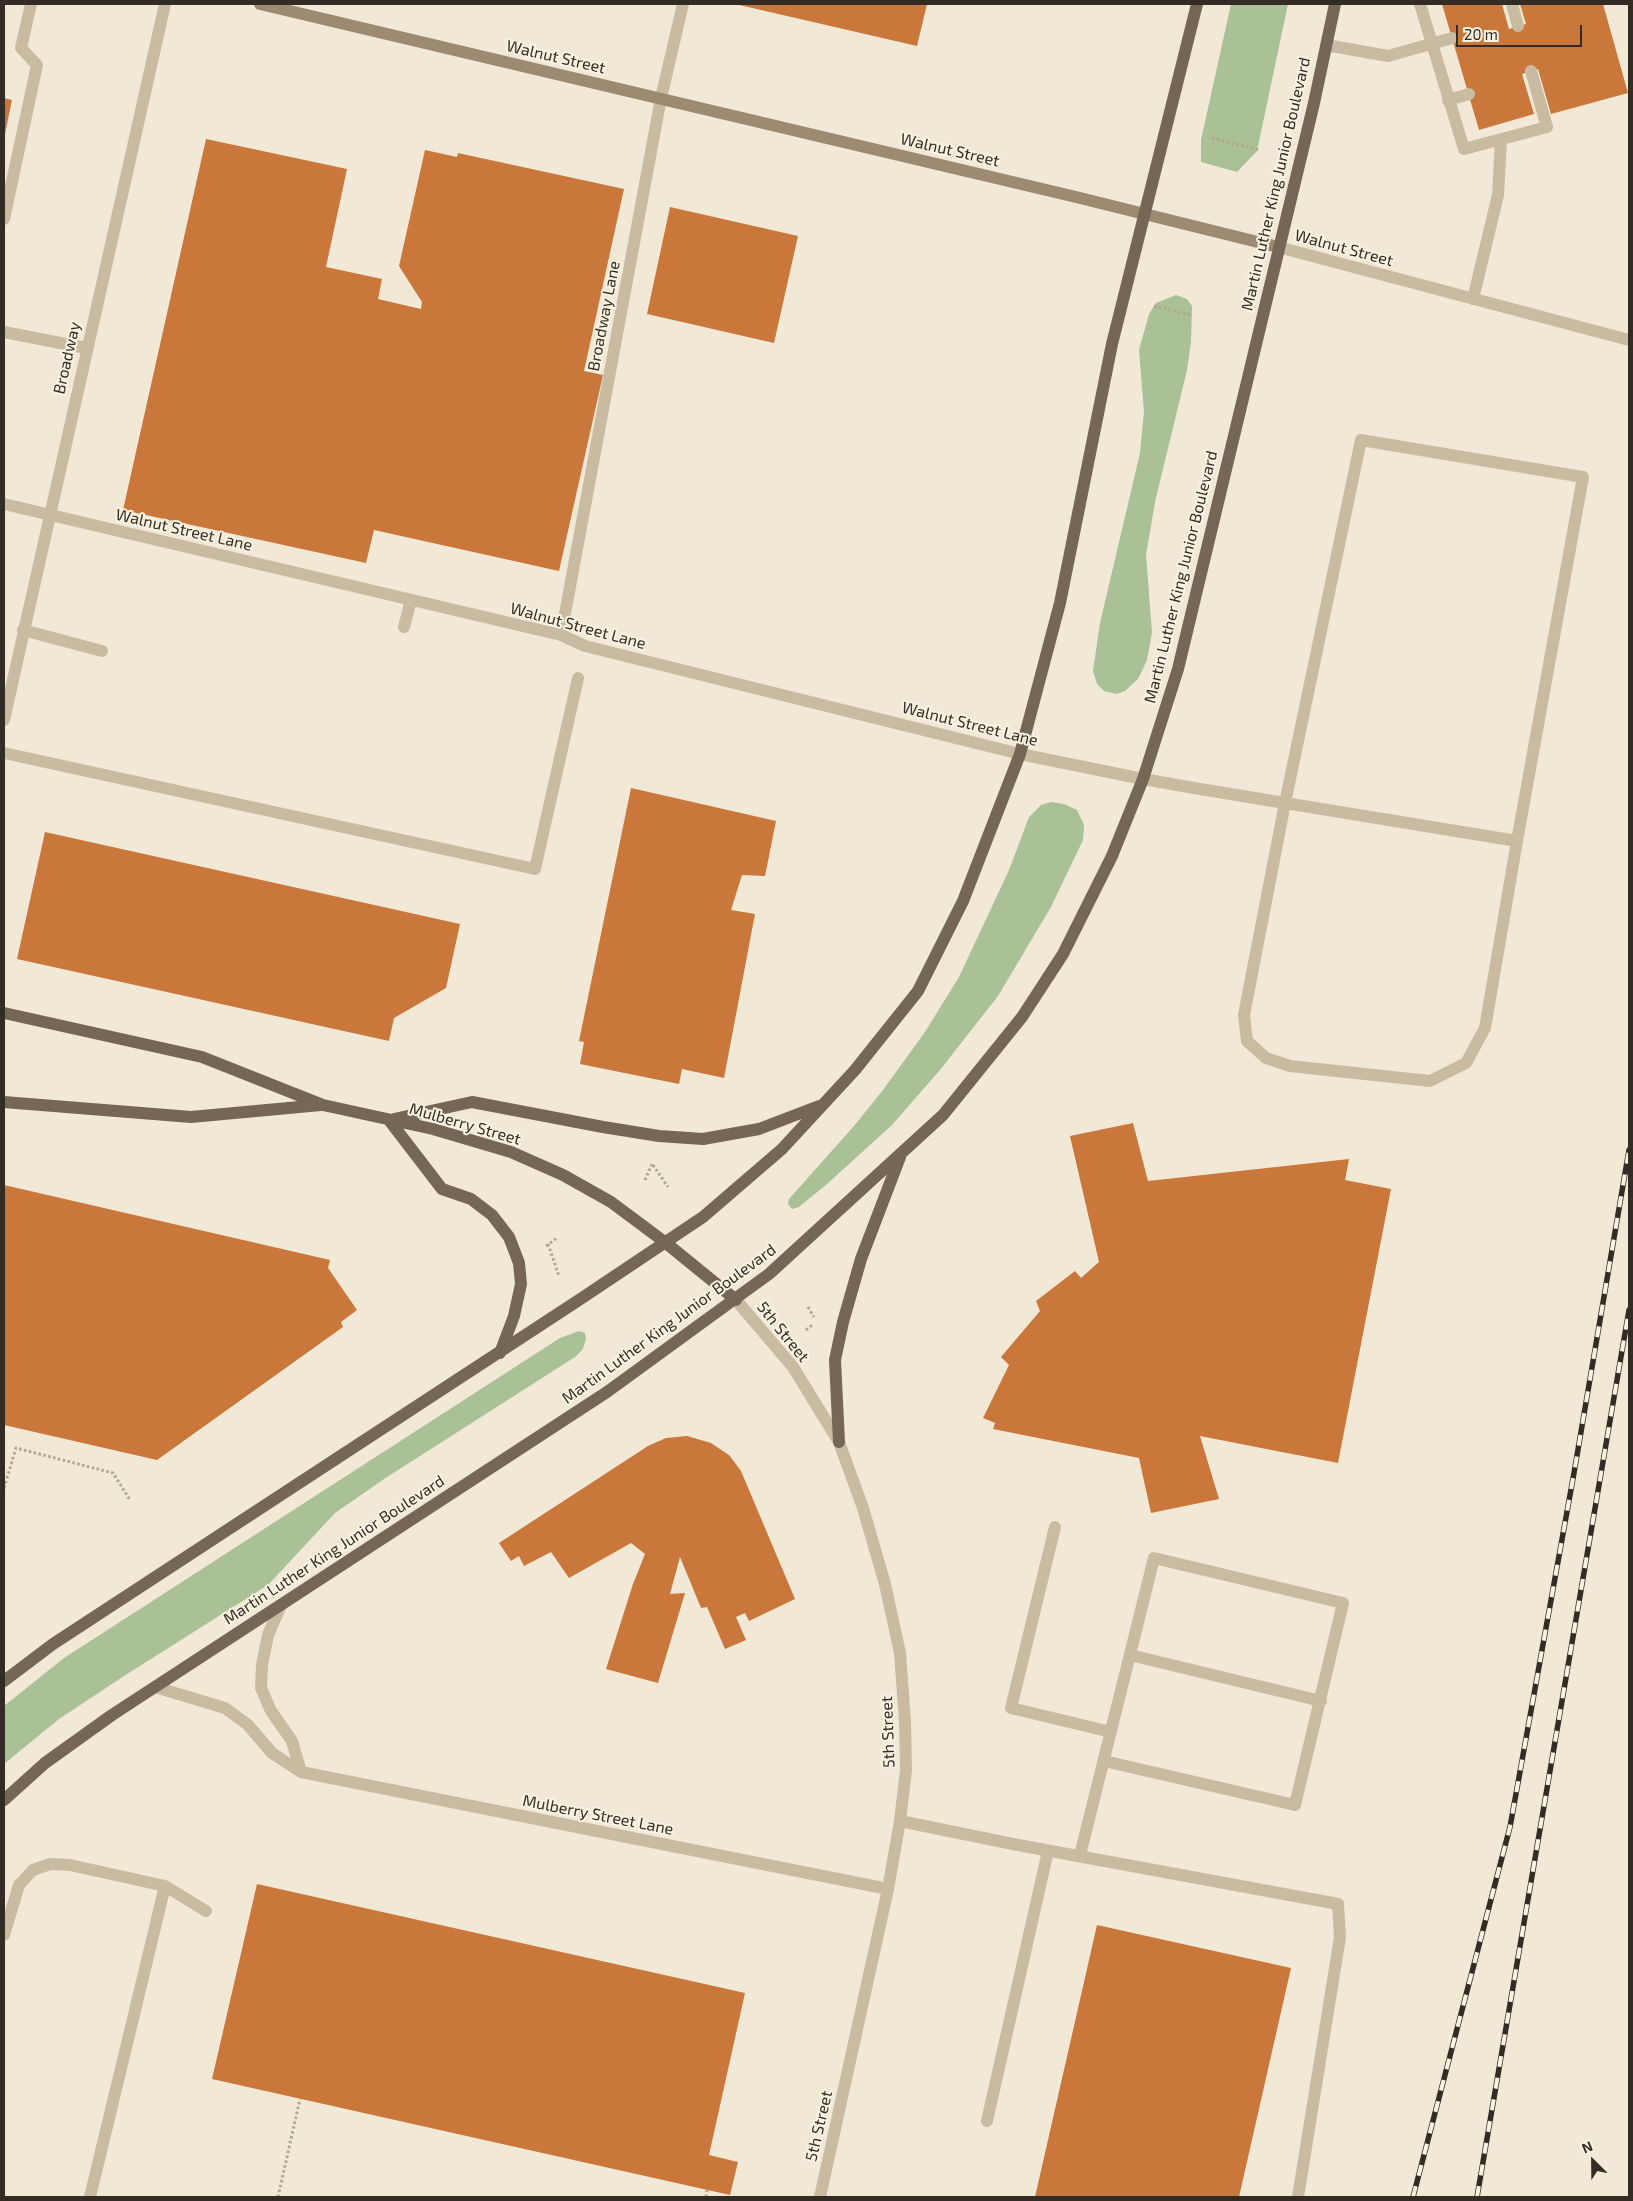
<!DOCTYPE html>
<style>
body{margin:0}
#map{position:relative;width:1633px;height:2201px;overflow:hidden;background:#f1e9d6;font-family:"Exo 2",sans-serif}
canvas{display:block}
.frame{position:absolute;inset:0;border:5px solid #332c25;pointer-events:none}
.north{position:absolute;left:1568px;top:2136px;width:50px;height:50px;-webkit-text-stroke:4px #f9f3e2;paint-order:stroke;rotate:337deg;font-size:14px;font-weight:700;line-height:20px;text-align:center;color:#332c25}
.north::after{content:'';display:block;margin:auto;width:18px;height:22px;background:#332c25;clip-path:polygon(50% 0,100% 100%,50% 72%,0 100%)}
.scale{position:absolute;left:1456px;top:25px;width:126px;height:22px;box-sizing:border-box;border:2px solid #332c25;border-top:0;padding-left:6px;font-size:15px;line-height:18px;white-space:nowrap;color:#332c25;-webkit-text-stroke:4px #f9f3e2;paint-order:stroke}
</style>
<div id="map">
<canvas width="1633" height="2201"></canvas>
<div class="frame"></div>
<div class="north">N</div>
<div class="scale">20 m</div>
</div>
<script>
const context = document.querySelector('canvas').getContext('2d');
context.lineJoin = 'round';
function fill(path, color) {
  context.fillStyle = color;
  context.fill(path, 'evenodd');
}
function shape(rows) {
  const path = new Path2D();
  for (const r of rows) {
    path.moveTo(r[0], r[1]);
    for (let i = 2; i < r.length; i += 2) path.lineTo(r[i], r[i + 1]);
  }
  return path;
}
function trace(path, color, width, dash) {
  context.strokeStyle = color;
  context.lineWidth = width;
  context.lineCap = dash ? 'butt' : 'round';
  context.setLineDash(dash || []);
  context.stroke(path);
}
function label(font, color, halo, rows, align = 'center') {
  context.font = font + ' "Exo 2",sans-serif';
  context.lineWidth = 4;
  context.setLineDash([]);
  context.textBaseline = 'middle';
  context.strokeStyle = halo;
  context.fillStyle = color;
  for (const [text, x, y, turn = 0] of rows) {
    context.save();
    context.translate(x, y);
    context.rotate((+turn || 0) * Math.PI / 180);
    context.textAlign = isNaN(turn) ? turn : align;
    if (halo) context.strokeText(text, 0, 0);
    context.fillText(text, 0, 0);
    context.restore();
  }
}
const green = shape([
 [1231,4,1288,4,1257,151,1237,172,1201,162,1201,140],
 [1176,295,1187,299,1192,306,1191,342,1187,370,1155,502,1146,555,1152,632,1147,660,1138,679,1125,691,1117,694,1104,691,1097,684,1093,671,1100,623,1140,453,1144,412,1139,350,1149,314,1156,303],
 [1051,802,1064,804,1077,810,1084,825,1083,840,1051,907,998,996,940,1070,892,1125,827,1184,799,1207,792,1209,788,1204,789,1199,854,1126,883,1090,925,1032,959,977,1009,870,1029,817,1041,805],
 [579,1331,585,1333,586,1339,583,1349,575,1357,384,1479,335,1513,268,1585,124,1676,59,1719,4,1764,4,1706,64,1658,560,1338]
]);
const building = shape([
 [735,4,927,4,917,46],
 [1442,4,1502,4,1509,29,1526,24,1520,4,1603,4,1628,93,1551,114,1538,69,1522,74,1534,114,1479,130],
 [4,98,12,100,5,134,4,134],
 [206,139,347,169,326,267,382,279,378,299,421,309,422,302,399,266,425,150,457,157,458,153,624,189,584,371,603,375,559,571,374,530,366,563,123,510],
 [670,207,798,236,774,343,647,314],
 [631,788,776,821,765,876,742,875,731,910,755,914,724,1078,682,1069,679,1084,580,1064,584,1042,579,1041],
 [45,832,460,924,446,988,394,1018,389,1041,17,959],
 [1133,1123,1148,1181,1349,1159,1345,1180,1391,1189,1338,1463,1200,1436,1219,1499,1151,1513,1139,1458,993,1429,995,1423,983,1418,1009,1365,1001,1357,1040,1311,1036,1301,1075,1271,1081,1278,1099,1262,1070,1136],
 [4,1185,330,1260,328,1268,357,1310,341,1322,343,1327,157,1460,4,1425],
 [687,1436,711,1443,729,1455,741,1471,795,1599,749,1621,745,1613,736,1617,746,1640,725,1649,707,1607,701,1608,680,1557,670,1594,685,1593,658,1683,606,1669,633,1584,645,1554,631,1543,569,1578,551,1552,524,1566,519,1556,511,1561,499,1543,648,1446,666,1438],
 [257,1884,745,1993,709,2155,738,2162,730,2195,212,2079],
 [1097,1925,1291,1968,1239,2197,1035,2197]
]);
const path = shape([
 [1212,138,1259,150],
 [1154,306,1191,315],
 [653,1165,668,1187],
 [645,1180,652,1164],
 [548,1244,559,1276],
 [546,1246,557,1238],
 [808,1307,814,1317],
 [806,1330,812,1325],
 [4,1488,16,1448,113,1473,130,1500],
 [278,2197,300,2099],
 [706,2197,707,2190]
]);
const lane = shape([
 [1420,4,1464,149,1547,127,1531,71],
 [1512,4,1518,26],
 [1326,45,1388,56,1452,38],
 [1448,100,1469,94],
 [4,219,37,65,21,48,31,4],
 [1473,299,1498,195,1501,140],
 [4,332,86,348],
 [4,504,561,635,585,646,1020,754,1143,779,1200,789,1285,803,1517,841,1583,477,1361,440,1285,803,1244,1015,1247,1041,1266,1058,1290,1066,1430,1081,1466,1063,1485,1028,1517,841],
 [404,627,411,600],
 [23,630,102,651],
 [561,635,661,98,683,4],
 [4,753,535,869,578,678],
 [1055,1527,1011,1708,1111,1732],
 [281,1605,268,1635,262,1665,261,1688,271,1711,292,1741,301,1772],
 [1130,1655,1321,1701],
 [155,1687,225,1708,248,1725,272,1753,301,1772,888,1889],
 [900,1821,1013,1844,1338,1904,1340,1937,1298,2197],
 [1080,1855,1154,1558,1343,1603,1295,1805,1104,1761],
 [4,1935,19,1885,33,1870,50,1864,70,1865,165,1886,206,1911],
 [987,2121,1048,1851],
 [90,2197,165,1886]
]);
const street = shape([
 [1278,247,1629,340],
 [4,720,165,4],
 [736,1300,793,1367,839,1442,863,1508,885,1584,900,1653,905,1721,906,1770,900,1821,888,1889,820,2197]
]);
const secondary = shape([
 [260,4,1076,197,1278,247]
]);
const primary = shape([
 [4,1013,202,1057,323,1105,433,1129,511,1152,563,1175,611,1202,666,1243,736,1300],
 [4,1102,191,1117,321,1105],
 [394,1119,472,1102,603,1127,659,1136,703,1139,759,1129,819,1106],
 [389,1120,442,1189,471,1199,492,1215,509,1237,519,1263,521,1284,514,1316,500,1353],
 [839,1442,835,1360,843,1322,861,1259,900,1157],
 [4,1681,53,1644,582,1298,703,1217,782,1149,855,1070,918,991,963,901,1020,754,1060,603,1112,344,1197,4],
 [4,1800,45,1763,112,1715,607,1392,769,1274,943,1115,1022,1017,1063,954,1112,856,1143,779,1178,669,1314,103,1335,4]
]);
const rail = shape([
 [1413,2197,1510,1827,1574,1473,1629,1150],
 [1477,2197,1629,1310]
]);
const streetNames = [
 ["Walnut Street",556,57,13],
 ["Walnut Street",950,150,13],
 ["Martin Luther King Junior Boulevard",1276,184,-77],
 ["Walnut Street",1344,248,15],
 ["Broadway Lane",604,316,-79],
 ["Broadway",67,358,-77],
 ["Walnut Street Lane",184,530,13],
 ["Martin Luther King Junior Boulevard",1181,577,-76],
 ["Walnut Street Lane",578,626,15],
 ["Walnut Street Lane",970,724,14],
 ["Mulberry Street",465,1124,16],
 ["Martin Luther King Junior Boulevard",669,1324,-36],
 ["5th Street",783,1332,51],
 ["Martin Luther King Junior Boulevard",334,1550,-33],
 ["5th Street",888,1732,-92],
 ["Mulberry Street Lane",598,1815,11],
 ["5th Street",819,2126,-77]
];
fill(green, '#aac096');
fill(building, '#c9773b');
trace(path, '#b5a58c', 3, [2.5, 2.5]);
trace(lane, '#c9bba2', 12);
trace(street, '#c9bba2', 12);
trace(secondary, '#9c8a73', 12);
trace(primary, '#766655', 12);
trace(rail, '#332c25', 5.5);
trace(rail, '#f9f3e2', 4, [11]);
label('16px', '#332c25', '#f9f3e2', streetNames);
</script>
